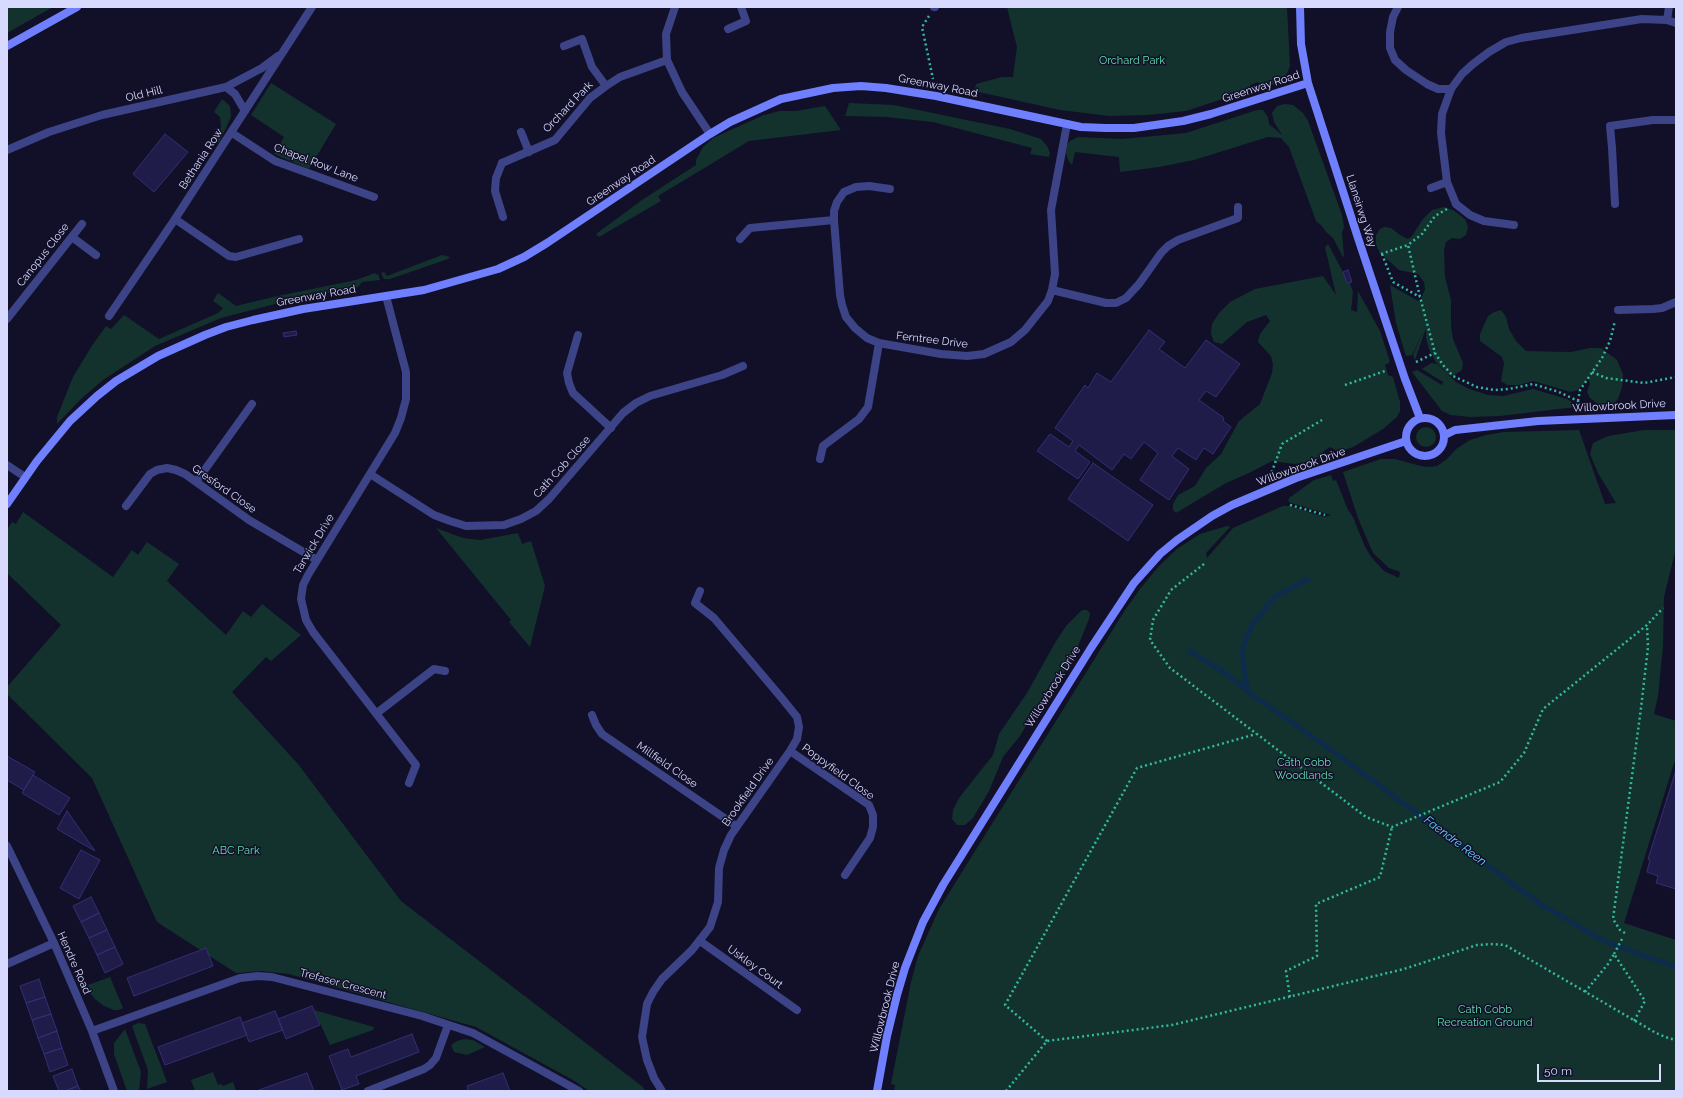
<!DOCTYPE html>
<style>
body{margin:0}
#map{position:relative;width:1683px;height:1098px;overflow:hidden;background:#111028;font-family:Raleway,sans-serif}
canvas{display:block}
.frame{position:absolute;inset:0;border:8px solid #d8d9ff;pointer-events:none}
.scale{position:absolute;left:1537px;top:1064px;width:124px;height:18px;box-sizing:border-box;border:2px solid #d8d9ff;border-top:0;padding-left:5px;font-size:12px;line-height:14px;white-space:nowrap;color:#d8d9ff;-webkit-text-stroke:3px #111028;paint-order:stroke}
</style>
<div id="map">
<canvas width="1683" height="1098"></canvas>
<div class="frame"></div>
<div class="scale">50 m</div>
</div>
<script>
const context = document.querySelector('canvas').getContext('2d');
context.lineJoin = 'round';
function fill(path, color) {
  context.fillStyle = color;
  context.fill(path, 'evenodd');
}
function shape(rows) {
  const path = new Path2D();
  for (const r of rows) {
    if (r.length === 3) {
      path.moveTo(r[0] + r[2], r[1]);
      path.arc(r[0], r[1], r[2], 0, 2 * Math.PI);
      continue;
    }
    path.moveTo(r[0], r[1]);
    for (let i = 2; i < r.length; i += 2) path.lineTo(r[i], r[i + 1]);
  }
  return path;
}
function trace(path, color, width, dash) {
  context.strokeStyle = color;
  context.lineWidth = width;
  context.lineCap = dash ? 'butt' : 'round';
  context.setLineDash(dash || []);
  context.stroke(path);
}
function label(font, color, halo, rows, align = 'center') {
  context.font = font + ' Raleway,sans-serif';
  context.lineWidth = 3;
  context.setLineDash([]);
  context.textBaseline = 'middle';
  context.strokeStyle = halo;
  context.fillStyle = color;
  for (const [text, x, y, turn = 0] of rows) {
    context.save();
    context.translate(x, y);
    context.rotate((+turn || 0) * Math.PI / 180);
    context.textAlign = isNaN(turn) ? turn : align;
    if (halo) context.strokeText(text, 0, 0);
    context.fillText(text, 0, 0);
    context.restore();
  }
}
const green = shape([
 [7,7,53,7,7,33],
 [1007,7,1287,7,1290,66,1286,76,1275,84,1262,86,1258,82,1250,85,1233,69,1250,85,1250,90,1186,111,1148,115,1109,116,1060,110,974,91,976,84,1002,77,1013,77,1017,47],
 [271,83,336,124,309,169,274,154,284,137,251,115],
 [222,99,230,106,231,117,219,143,216,141,221,127,220,117,214,112],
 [849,103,894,105,1010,129,1041,139,1047,146,1050,153,1049,157,1030,154,1032,148,933,122,886,117,847,116,845,116],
 [1285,104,1293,105,1303,113,1308,121,1342,215,1344,227,1342,233,1344,256,1343,257,1333,238,1326,232,1322,226,1316,221,1289,147,1281,138,1268,137,1194,160,1159,167,1120,172,1119,157,1075,152,1072,165,1068,160,1066,153,1067,145,1070,141,1078,137,1122,139,1186,133,1257,110,1263,110,1268,117,1269,124,1282,135,1274,122,1272,113,1277,106],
 [825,106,841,130,749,141,658,196,661,201,599,237,596,234,642,200,696,165,696,160,703,147,713,138,764,115,780,111,796,111],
 [1444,207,1453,210,1465,219,1468,227,1466,235,1460,239,1452,238,1446,242,1444,250,1445,277,1451,300,1451,326,1453,339,1463,363,1462,370,1453,376,1449,375,1436,362,1429,349,1426,338,1426,328,1415,360,1413,355,1423,332,1412,355,1406,356,1396,323,1390,285,1420,302,1425,289,1424,282,1418,274,1399,270,1380,253,1376,245,1376,235,1380,229,1384,227,1391,228,1400,235,1408,239,1412,236,1423,219,1432,210],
 [1328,244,1343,272,1347,283,1350,283,1353,292,1351,310,1357,312,1358,291,1380,331,1390,362,1385,365,1388,375,1393,377,1400,402,1400,411,1397,417,1383,429,1353,447,1339,452,1330,447,1324,451,1318,459,1308,462,1294,464,1272,461,1249,473,1226,483,1176,513,1173,510,1173,504,1178,495,1195,486,1206,468,1221,454,1239,421,1260,404,1272,373,1273,365,1271,356,1258,342,1260,334,1270,321,1266,315,1247,322,1222,344,1214,342,1211,334,1212,324,1219,313,1230,302,1255,289,1323,276,1336,295,1325,247],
 [442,255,450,257,448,259,390,279,384,279,381,273,384,272,387,276],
 [375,273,376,275,378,274,380,280,362,282,358,287,283,302,221,318,155,346,103,380,81,399,57,424,57,417,73,377,91,347,106,326,111,329,124,315,159,339,218,313,223,308,213,301,218,293,236,306,273,297,356,280],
 [1501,310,1506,317,1509,329,1516,341,1526,351,1571,352,1590,348,1601,348,1617,360,1623,374,1622,387,1618,399,1612,406,1602,407,1590,398,1587,392,1590,383,1588,379,1577,390,1571,392,1533,381,1519,385,1507,385,1501,381,1504,363,1502,357,1480,341,1480,334,1488,316,1494,312],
 [1431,363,1437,364,1456,382,1469,389,1488,395,1503,396,1533,389,1567,399,1572,402,1575,407,1500,416,1470,417,1451,415,1442,411,1412,372,1417,370,1442,385,1443,382,1422,369],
 [1426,437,10],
 [1579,430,1605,504,1616,503,1598,473,1590,454,1593,443,1608,436,1644,430,1676,430,1676,539,1675,552,1664,597,1663,647,1658,696,1654,714,1676,721,1676,757,1624,923,1676,940,1676,1091,894,1091,895,1085,891,1084,911,982,918,956,939,909,1125,610,1140,589,1159,566,1177,549,1200,534,1227,526,1230,527,1206,553,1207,558,1233,528,1283,506,1289,506,1325,517,1331,515,1291,503,1288,501,1289,498,1314,480,1331,475,1333,481,1336,480,1348,510,1353,517,1365,547,1372,558,1384,571,1399,578,1400,572,1389,568,1373,553,1358,518,1343,472,1381,459,1395,459,1421,466,1429,467,1437,466,1447,459,1456,449,1470,440,1486,435,1504,432],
 [23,512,113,577,132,550,138,555,147,542,179,564,167,581,226,635,243,611,251,617,262,604,301,635,271,661,266,657,232,692,298,764,401,901,643,1087,645,1091,589,1091,573,1080,476,1027,289,974,261,971,236,973,157,922,92,778,7,694,7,687,61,625,7,573,7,530,12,522,16,524],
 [436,528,463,538,480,540,518,533,522,544,531,541,545,586,530,647,509,622,511,620],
 [1082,610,1087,610,1090,613,1089,619,1074,656,1066,670,1048,691,1034,712,1020,736,1003,757,989,791,973,818,965,825,957,825,952,819,953,810,959,798,993,755,999,734,1027,693,1055,643,1066,626],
 [110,977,123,1008,119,1010,114,1010,104,1006,95,999,91,994,88,985],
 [314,1010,374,1027,373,1030,330,1045],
 [138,1023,145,1024,167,1082,147,1089,148,1070,132,1026],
 [125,1029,141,1072,139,1091,127,1091,114,1054,114,1043],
 [464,1039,473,1040,485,1047,467,1055,454,1052,451,1045,457,1041],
 [213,1072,218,1085,221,1084,223,1086,233,1082,236,1091,195,1091,191,1080]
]);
const stream = shape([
 [1190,651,1221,670,1259,700,1319,741,1540,904,1606,942,1676,967],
 [1247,691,1242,649,1252,625,1275,597,1308,579]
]);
const building = shape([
 [165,134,188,152,154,192,133,174,165,134],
 [1348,270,1352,282,1347,283,1343,272,1348,270],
 [1149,330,1165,342,1159,349,1185,368,1206,340,1240,364,1216,397,1206,391,1199,400,1224,418,1223,421,1231,427,1213,454,1204,448,1196,460,1178,448,1172,456,1189,469,1169,500,1140,480,1158,453,1144,442,1131,459,1124,454,1112,470,1079,445,1075,451,1090,462,1078,479,1037,451,1050,434,1069,447,1073,441,1055,428,1085,385,1088,388,1097,373,1111,382,1149,330],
 [296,331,297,335,284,337,283,333,296,331],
 [1093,463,1153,505,1128,541,1068,499,1093,463],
 [7,756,35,772,24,790,7,780,7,756],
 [1676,770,1676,889,1656,883,1658,876,1647,872,1650,860,1648,859,1676,770],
 [33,775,70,798,59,815,22,793,33,775],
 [67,811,95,851,57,829,67,811],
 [81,850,100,860,79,899,60,888,81,850],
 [91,897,99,913,81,922,73,906,91,897],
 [99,913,107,930,89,938,81,922,99,913],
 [107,930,115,947,97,955,89,938,107,930],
 [115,947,123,964,105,973,97,955,115,947],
 [206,948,213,966,134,996,127,978,206,948],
 [39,979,45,997,26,1003,20,986,39,979],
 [45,997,51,1014,32,1020,26,1003,45,997],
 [312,1006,320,1025,286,1039,278,1019,312,1006],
 [275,1011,283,1030,249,1042,242,1023,275,1011],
 [51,1014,57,1031,38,1038,32,1020,51,1014],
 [240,1017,247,1035,165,1065,158,1047,240,1017],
 [57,1031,62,1048,44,1054,38,1038,57,1031],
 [412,1034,419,1052,356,1076,359,1084,342,1090,329,1056,348,1049,351,1057,412,1034],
 [62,1048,68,1065,50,1072,44,1054,62,1048],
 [72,1069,78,1086,65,1091,59,1091,53,1076,72,1069],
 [307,1073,314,1091,256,1091,307,1073],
 [503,1073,510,1091,468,1091,467,1086,503,1073],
 [78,1086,81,1091,65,1091,78,1086]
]);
const path = shape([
 [929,16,922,27,933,79],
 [1447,209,1435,216,1422,234,1408,245,1420,297,1435,353,1443,365,1453,376,1477,387,1494,390,1509,389,1533,384,1559,392,1578,401,1580,407],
 [1381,254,1408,245],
 [1382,254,1393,282,1420,297],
 [1416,362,1435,353],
 [1592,372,1606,378,1644,383,1676,377],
 [1345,385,1385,371],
 [1578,401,1580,390,1602,358,1610,341,1615,321],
 [1270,477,1282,444,1322,420],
 [1290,505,1325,515],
 [1204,564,1171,590,1153,620,1150,640,1170,668,1366,817,1392,827,1500,782,1524,753,1543,709,1647,625,1663,608],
 [1625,933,1620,930,1613,919,1641,708,1648,647,1647,625],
 [1614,954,1622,939],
 [1585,992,1608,964,1614,954,1645,1001,1634,1021],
 [1290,997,1286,971,1317,956,1316,904,1380,877,1392,827],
 [1047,1041,1005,1005,1137,768,1256,734],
 [1006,1091,1047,1041,1172,1025,1404,969,1477,945,1493,944,1505,945,1656,1033,1668,1038,1676,1040]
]);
const lane = shape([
 [232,133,275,161,374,197],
 [1612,148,1615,204],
 [502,163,496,178,495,191,503,217],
 [1456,204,1470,215,1484,221,1514,225]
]);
const street = shape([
 [675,7,666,34,667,60,682,92,710,134],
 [934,7,935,7],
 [1398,7,1393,17,1390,32,1390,48,1395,60,1406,70,1427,84,1438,89,1451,89],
 [1667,20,1669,7],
 [728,29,746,21,741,7],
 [564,46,582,39,592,67,606,86],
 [226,87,235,94,245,111],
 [521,132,529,152],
 [1612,148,1610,126,1653,120,1676,120],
 [7,150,49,132,102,115,226,87,262,68,278,56],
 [502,163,555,140,590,98,606,86,620,77,667,60],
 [1431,188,1447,182],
 [890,189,869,186,856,187,844,192,837,202,834,211,834,220,840,295,842,305,846,317,855,328,867,338,879,343,941,354,967,356,984,354,1011,342,1025,330,1048,301,1052,290,1055,274,1051,210,1067,124],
 [1456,204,1447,182,1441,133,1442,114,1451,89,1462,74,1473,64,1489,52,1506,42,1521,38,1642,19,1667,20,1676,23],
 [175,219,229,256,236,257,299,239],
 [72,237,96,255],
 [740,239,750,228,834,220],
 [1052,290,1106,303,1116,303,1126,298,1139,284,1161,253,1168,246,1178,240,1238,218,1238,207],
 [386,296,406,372,406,399,401,418,395,433,308,575,303,585,301,599,306,620,313,632,416,765,409,783],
 [1618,310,1653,309,1662,308,1676,302],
 [109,316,175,219,312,7],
 [7,319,82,224],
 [578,335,567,373,569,383,573,393,611,428],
 [820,459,823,446,859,419,868,407,879,343],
 [7,465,25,477],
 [370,474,434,515,450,521,466,526,504,525,521,519,536,511,549,499,623,413,636,403,650,396,722,375,743,366],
 [196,482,252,404],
 [126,506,150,474,157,470,167,468,176,470,185,474,249,520,317,560],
 [377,713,434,669,445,671],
 [592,715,596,725,602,734,736,826],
 [790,751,869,805,873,815,873,827,870,838,845,875],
 [7,846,54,943,92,1031,114,1091],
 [700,941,797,1010],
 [7,964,54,943],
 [92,1031,240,978,258,976,272,977,422,1016,473,1033,579,1091],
 [368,1091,424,1069,430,1065,436,1058,448,1025],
 [662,1091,654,1078,647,1060,642,1037,647,1004,653,992,662,979,692,950,710,927,718,902,719,868,724,850,731,835,790,751,797,739,799,727,797,717,780,696,714,618,695,603,700,591]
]);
const secondary = shape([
 [1300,7,1301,44,1308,83,1358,238,1405,379,1420,418],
 [7,46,77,7],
 [1425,437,19],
 [1445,435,1455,430,1538,421,1676,415],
 [7,504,37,461,70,421,97,396,116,381,158,356,205,335,226,327,253,320,303,309,424,290,498,269,524,257,547,243,710,134,730,122,781,99,833,88,861,86,886,88,936,96,1081,127,1105,128,1134,128,1183,121,1211,114,1308,83],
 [877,1091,887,1036,897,995,905,968,923,922,943,885,1091,648,1134,583,1160,554,1177,540,1212,516,1232,505,1296,478,1406,441]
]);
const parkNames = [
 ["Orchard Park",1132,61],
 ["Cath Cobb",1304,763],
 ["Woodlands",1304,776],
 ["ABC Park",236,851],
 ["Cath Cobb",1485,1010],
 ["Recreation Ground",1485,1023]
];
const streetNames = [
 ["Greenway Road",938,86,11],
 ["Greenway Road",1261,87,-18],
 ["Old Hill",144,94,-13],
 ["Orchard Park",568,107,-46],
 ["Bethania Row",201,159,-57],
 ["Chapel Row Lane",316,163,21],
 ["Greenway Road",621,181,-34],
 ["Llaneirwg Way",1361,211,72],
 ["Canopus Close",43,255,-52],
 ["Greenway Road",316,296,-10],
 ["Ferntree Drive",932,340,7],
 ["Willowbrook Drive",1619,406,-3],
 ["Cath Cob Close",562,467,-48],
 ["Willowbrook Drive",1301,467,-20],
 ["Gresford Close",224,489,35],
 ["Tarwick Drive",314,544,-59],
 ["Willowbrook Drive",1053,687,-58],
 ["Millfield Close",667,765,35],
 ["Poppyfield Close",838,772,36],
 ["Brookfield Drive",748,792,-55],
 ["Hendre Road",74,963,66],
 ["Uskley Court",755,967,36],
 ["Trefaser Crescent",343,984,15],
 ["Willowbrook Drive",885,1007,-76]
];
const waterNames = [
 ["Faendre Reen",1455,841,37]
];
fill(green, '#13322d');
trace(stream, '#0d2b4b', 5);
fill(building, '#201c49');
trace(building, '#332f75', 1);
trace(path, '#31ba9f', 2.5, [2, 3]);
trace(lane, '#3c4387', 8);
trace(street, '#3c4387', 8);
trace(secondary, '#707ffe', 8);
label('11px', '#63dfb0', '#111028', parkNames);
label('11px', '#d8d9ff', '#111028', streetNames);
label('italic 12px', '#67ccfe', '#111028', waterNames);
</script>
